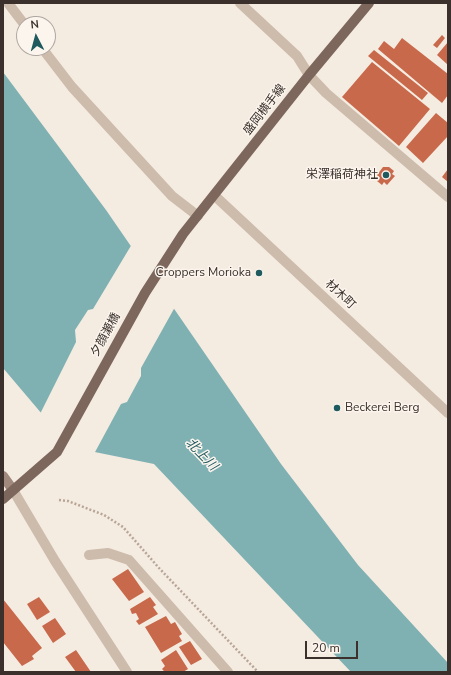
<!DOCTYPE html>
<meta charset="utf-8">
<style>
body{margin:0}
#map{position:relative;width:451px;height:675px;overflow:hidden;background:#f4ebe1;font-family:"Nunito Sans",sans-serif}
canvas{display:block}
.frame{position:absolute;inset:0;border:4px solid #3b302b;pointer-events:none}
.north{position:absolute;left:16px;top:16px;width:40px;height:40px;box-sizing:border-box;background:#fbf5ee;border:1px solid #aea6a0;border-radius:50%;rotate:354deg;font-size:11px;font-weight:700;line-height:16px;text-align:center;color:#3b302b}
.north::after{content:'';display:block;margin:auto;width:14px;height:18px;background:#1f5a5e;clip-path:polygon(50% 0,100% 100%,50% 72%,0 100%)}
.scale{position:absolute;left:305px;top:641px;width:53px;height:18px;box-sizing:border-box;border:2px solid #3b302b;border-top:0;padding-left:5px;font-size:12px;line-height:14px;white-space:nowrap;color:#3b302b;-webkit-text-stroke:3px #fbf5ee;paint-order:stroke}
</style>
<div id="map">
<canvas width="451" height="675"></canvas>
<div class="frame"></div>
<div class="north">N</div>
<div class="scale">20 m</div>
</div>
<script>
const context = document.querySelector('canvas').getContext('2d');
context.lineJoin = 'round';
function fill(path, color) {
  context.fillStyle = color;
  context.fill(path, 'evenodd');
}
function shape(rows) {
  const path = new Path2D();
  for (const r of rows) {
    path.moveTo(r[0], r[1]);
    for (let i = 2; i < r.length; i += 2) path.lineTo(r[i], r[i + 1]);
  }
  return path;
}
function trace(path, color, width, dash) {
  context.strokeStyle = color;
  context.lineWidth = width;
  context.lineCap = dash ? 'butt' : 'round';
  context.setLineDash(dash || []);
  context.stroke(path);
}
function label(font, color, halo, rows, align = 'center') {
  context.font = font + ' "Nunito Sans","Noto Sans JP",sans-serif';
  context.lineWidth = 3;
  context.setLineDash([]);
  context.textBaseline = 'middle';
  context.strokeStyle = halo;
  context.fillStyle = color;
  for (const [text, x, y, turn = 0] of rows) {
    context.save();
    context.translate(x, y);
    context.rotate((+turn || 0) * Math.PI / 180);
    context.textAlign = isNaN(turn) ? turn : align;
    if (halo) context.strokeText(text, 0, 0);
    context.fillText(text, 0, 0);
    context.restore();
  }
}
const water = shape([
 [3,72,106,210,281,464,358,565,448,663,448,672,351,672,154,464,70,447,3,368]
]);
const pier = shape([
 [132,244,175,307,141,368,141,376,127,402,121,404,94,454,69,449,40,414,76,342,75,330,88,310,93,309]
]);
const building = shape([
 [442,35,445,38,437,48,433,45],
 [402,38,448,74,448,95,442,103,378,49,384,41,394,49],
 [448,42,448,65,437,55],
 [374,50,428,93,422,100,368,56],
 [372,62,430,109,399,146,342,97],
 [436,113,448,123,448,136,423,163,406,147],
 [383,167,389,167,394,171,392,174,395,176,387,185,384,182,382,185,377,181,380,178,377,175],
 [448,169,448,182,442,177],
 [128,569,144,592,129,601,112,579],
 [39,597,50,612,37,620,27,604],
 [150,597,156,605,153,607,158,614,139,625,136,621,139,619,136,613,132,614,130,609],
 [3,599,42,648,32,656,34,659,22,666,3,642],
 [166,616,171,624,175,622,182,634,179,636,182,641,161,653,145,627],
 [55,618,66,634,53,643,42,626],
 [190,641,202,659,191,665,179,647],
 [76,650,91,672,76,672,65,657],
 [176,650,188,669,183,672,165,672,162,669,165,666,161,660]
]);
const path = shape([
 [59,500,68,501,104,515,123,527,159,568,258,672]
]);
const pedestrian = shape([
 [89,555,108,553,129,560,228,672]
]);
const minor = shape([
 [8,3,24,24],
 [240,3,297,56,309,75,326,93,448,197],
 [42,48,72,87,172,196,198,216]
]);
const tertiary = shape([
 [215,196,448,413],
 [13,490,55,561,127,672]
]);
const secondary = shape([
 [3,476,13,490]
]);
const primary = shape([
 [3,499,57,452,145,293,183,234,309,75,369,3]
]);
const markers = [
 [386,175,4,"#1f5a5e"],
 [259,273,4,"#1f5a5e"],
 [337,408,4,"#1f5a5e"]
];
const streetNames = [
 ["盛岡横手線",265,110,-52],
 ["材木町",340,295,43],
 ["夕顔瀬橋",106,335,-61]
];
const poiNames = [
 ["栄澤稲荷神社",378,175],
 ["Croppers Morioka",251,273],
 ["Beckerei Berg",345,408,"left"]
];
const waterNames = [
 ["北上川",201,455,46]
];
fill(water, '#7fb0b2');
fill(pier, '#f4ebe1');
fill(building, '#c8694b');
trace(path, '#b9a596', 2.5, [2, 2]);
trace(pedestrian, '#cdbbac', 10);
trace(minor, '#cdbbac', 10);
trace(tertiary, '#cdbbac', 10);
trace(secondary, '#a18a7d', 10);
trace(primary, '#7d675c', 10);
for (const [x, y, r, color] of markers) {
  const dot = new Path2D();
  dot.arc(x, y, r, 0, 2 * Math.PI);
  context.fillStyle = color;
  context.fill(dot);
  trace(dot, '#fbf5ee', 1.5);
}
label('12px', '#3b302b', '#fbf5ee', streetNames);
label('12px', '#3b302b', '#fbf5ee', poiNames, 'right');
label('italic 13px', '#1f5a5e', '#fbf5ee', waterNames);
</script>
